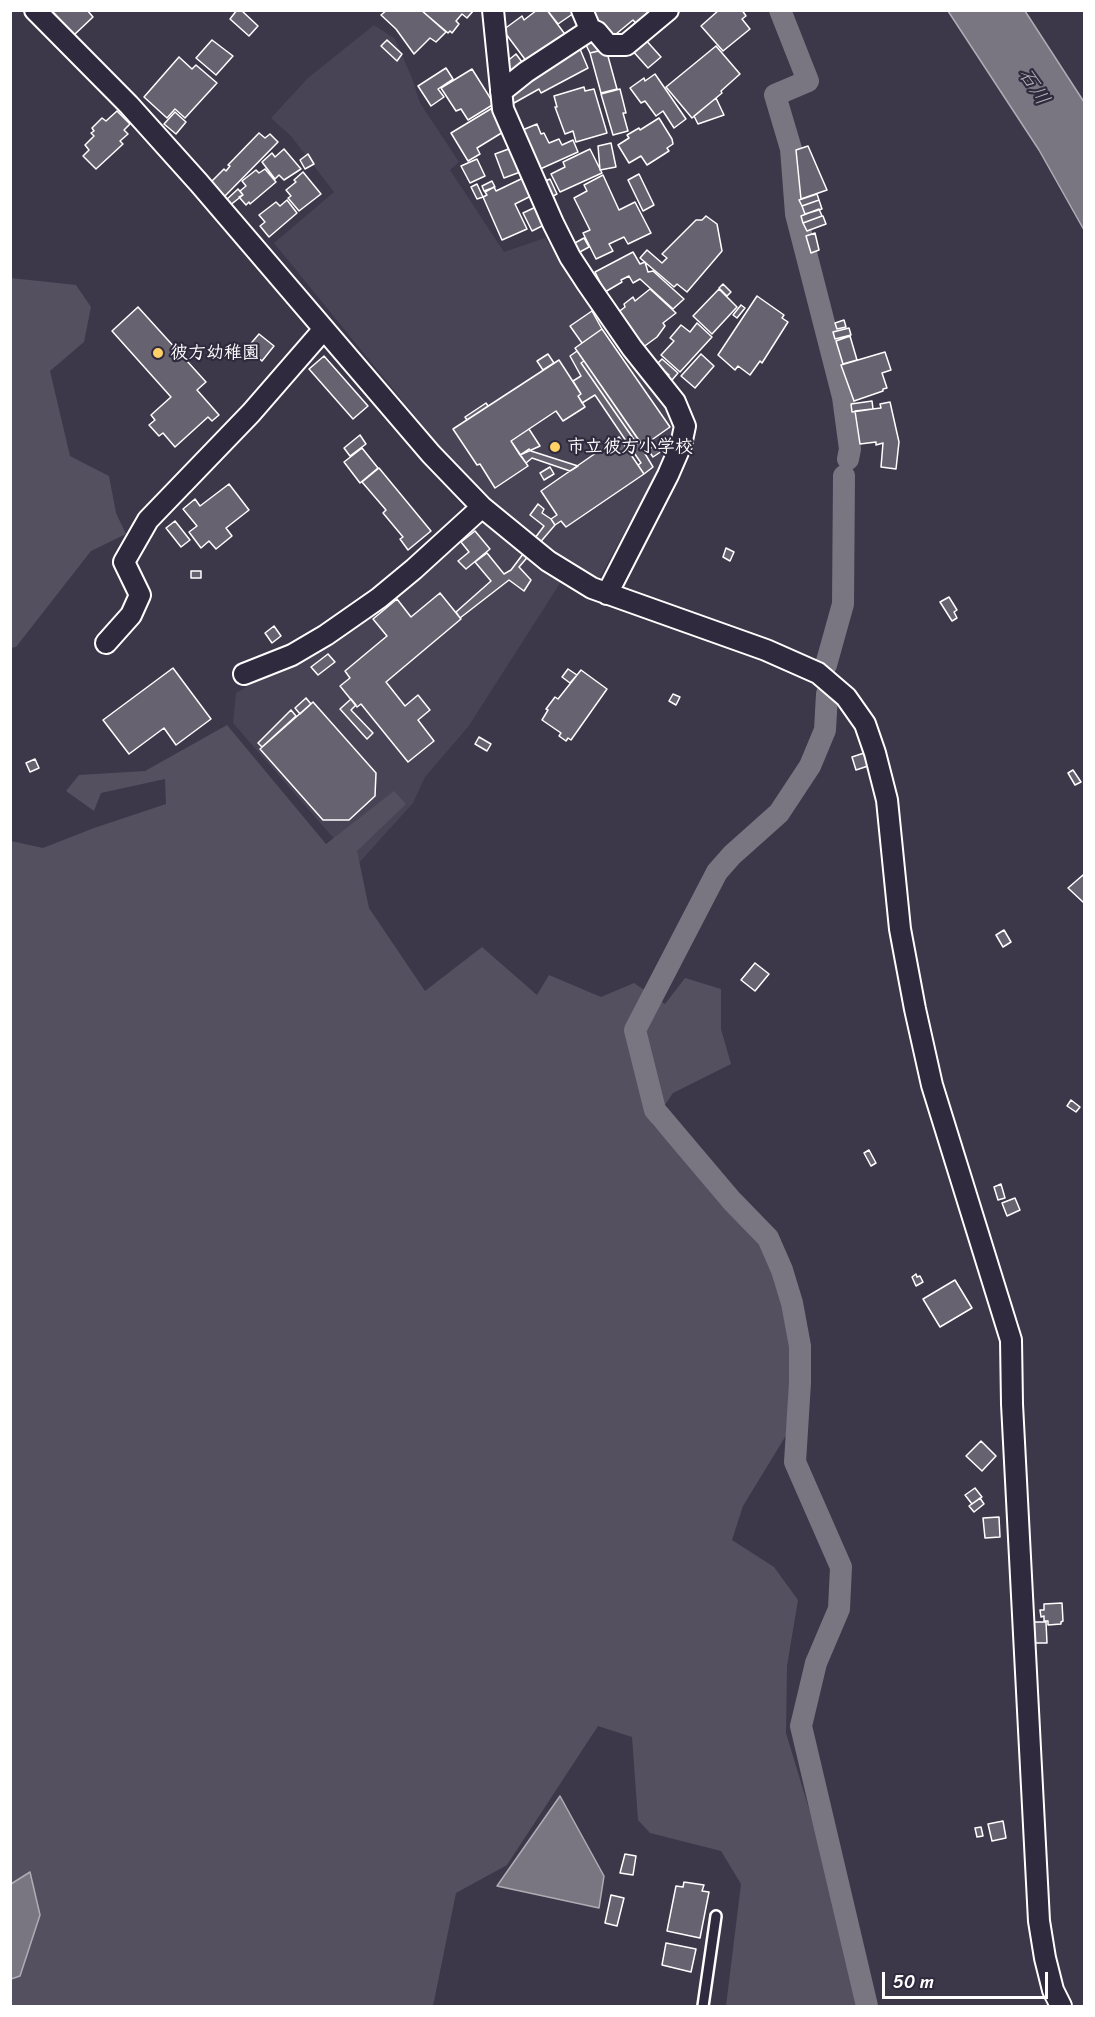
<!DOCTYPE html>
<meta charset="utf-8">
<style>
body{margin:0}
#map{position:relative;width:1095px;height:2017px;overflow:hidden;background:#3c3749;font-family:Sriracha,sans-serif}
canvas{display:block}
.frame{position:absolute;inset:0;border:12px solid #fff;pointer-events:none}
.scale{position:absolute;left:882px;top:1972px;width:166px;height:27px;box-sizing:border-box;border:3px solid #fff;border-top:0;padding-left:8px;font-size:18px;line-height:21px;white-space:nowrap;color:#fff;-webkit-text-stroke:4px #2f2a3d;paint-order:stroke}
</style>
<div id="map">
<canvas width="1095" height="2017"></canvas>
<div class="frame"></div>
<div class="scale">50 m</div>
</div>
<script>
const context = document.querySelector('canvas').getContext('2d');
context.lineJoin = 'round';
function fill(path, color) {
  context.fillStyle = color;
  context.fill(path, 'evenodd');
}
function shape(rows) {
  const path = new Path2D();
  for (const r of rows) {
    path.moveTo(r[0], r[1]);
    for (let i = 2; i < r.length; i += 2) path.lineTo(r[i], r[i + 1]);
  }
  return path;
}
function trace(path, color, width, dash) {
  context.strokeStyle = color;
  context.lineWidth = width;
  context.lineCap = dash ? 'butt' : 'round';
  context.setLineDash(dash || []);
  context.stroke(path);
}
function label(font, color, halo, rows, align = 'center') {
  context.font = font + ' Sriracha,"Klee One",sans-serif';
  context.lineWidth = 4.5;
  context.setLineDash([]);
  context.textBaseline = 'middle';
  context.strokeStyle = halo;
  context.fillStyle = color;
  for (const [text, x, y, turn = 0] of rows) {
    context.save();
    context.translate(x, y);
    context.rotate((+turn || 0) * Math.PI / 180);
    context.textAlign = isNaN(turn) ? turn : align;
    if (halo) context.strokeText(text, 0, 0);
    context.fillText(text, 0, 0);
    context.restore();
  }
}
const built = shape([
 [374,25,395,39,412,78,420,103,459,162,450,170,504,252,545,238,662,398,675,424,674,441,599,579,573,563,468,727,425,777,413,803,357,865,233,723,236,693,286,664,426,569,494,503,445,453,274,243,334,192,291,136,271,118,308,78]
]);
const green = shape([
 [11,278,76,285,91,307,84,342,50,371,70,456,109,476,116,513,126,534,91,551,16,647,11,648],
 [227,725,326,844,394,791,406,804,357,851,369,908,425,991,482,947,537,995,549,975,601,997,634,983,665,1004,685,978,721,989,721,1029,731,1064,673,1093,652,1124,762,1245,787,1309,794,1357,793,1424,743,1506,732,1540,774,1567,798,1600,787,1666,786,1733,826,1865,858,2006,726,2006,741,1884,721,1851,650,1833,638,1820,632,1737,598,1726,507,1865,456,1893,433,2006,11,2006,11,841,43,848,94,828,166,804,165,779,101,793,94,811,66,791,79,775,145,771]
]);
const water = shape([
 [948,11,1025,11,1084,102,1084,230,1039,150,948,11],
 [560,1796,604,1876,599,1908,497,1886,560,1796],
 [30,1872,40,1915,20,1976,11,1979,11,1884,30,1872]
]);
const canal = shape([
 [780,10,808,81,775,95,791,149,796,214,843,397,850,449,848,459],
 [826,665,843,604,844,476],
 [827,694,825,730,810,766,779,813,732,855,717,872,635,1030,655,1110,732,1201,768,1238,782,1270,792,1303,800,1346,800,1383,795,1462,841,1567,839,1609,816,1663,801,1726,867,2006]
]);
const building = shape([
 [51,10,87,10,93,17,74,35,51,10],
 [237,10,241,10,258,26,249,36,230,19,237,10],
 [387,10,421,10,446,32,436,42,430,38,414,54,396,29,381,15,387,10],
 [421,10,474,10,467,18,462,14,456,21,459,24,452,33,450,31,448,33,421,10],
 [537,10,547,10,567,37,527,62,503,30,522,16,524,20,537,10],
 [547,10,572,10,574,13,558,24,547,10],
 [586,10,650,10,654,16,640,28,633,20,610,39,586,10],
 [719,10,742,10,746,16,742,19,750,29,723,51,701,26,719,10],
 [644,38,661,57,648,68,631,49,644,38],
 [212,40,233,56,216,75,196,58,212,40],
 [387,40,402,54,397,61,381,46,387,40],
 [585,43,602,43,603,50,590,53,585,43],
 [716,46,740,74,721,91,722,93,692,118,666,87,716,46],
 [576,48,577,50,580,49,588,68,541,93,539,89,514,103,509,93,576,48],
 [606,49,617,89,601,93,590,53,606,49],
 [516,54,525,66,514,75,505,63,516,54],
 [179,57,192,69,196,65,217,83,185,118,175,109,167,118,144,97,179,57],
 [446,68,453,79,438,89,444,97,431,106,418,86,446,68],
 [472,69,494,104,468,120,461,109,456,111,441,88,472,69],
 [655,74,686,119,674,128,663,111,656,116,645,101,641,103,630,88,644,78,645,81,655,74],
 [584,87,585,91,594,89,607,133,576,142,573,131,565,134,555,107,557,107,554,96,584,87],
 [620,89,626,113,623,113,628,131,613,135,601,94,620,89],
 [716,98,724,115,698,124,694,116,716,98],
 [494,107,508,129,477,148,480,154,468,161,451,133,494,107],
 [117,111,130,124,124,130,128,134,120,141,123,144,96,169,83,156,89,150,85,145,94,136,91,133,94,131,92,128,102,118,106,121,117,111],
 [175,112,186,122,176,134,164,124,175,112],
 [659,118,672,139,673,144,667,148,669,151,647,165,641,156,629,163,618,145,629,138,627,135,639,128,640,130,659,118],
 [537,124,541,134,544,133,549,143,559,139,562,145,573,140,578,152,538,170,520,131,537,124],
 [259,133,265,138,270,134,278,142,224,197,210,183,224,169,226,171,230,166,228,165,259,133],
 [611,143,616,167,600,170,598,146,611,143],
 [808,146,827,190,801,199,796,150,808,146],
 [514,147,523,171,504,178,495,154,514,147],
 [284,149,301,169,284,180,279,175,275,179,262,162,272,153,275,157,284,149],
 [590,149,602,173,560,192,551,174,565,167,563,162,590,149],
 [308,154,314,164,305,169,300,160,308,154],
 [477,159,485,176,470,183,461,166,477,159],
 [265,169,276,182,250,204,249,202,246,205,239,197,243,195,240,191,246,186,242,181,256,170,259,173,265,169],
 [303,172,321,194,299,211,288,198,291,196,286,190,296,182,294,180,303,172],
 [639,174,654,205,643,211,628,180,639,174],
 [603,175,619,210,635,202,651,233,628,244,624,237,609,244,613,251,596,259,583,233,590,230,574,198,587,191,584,185,603,175],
 [523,178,531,196,515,204,527,229,502,240,483,197,487,195,485,192,494,187,496,191,523,178],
 [550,179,557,194,551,197,543,182,550,179],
 [492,181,495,187,484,191,482,186,492,181],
 [477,184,483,197,477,199,471,187,477,184],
 [238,189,243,195,229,206,225,201,238,189],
 [817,194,819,200,802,206,799,200,817,194],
 [287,200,297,213,269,237,260,226,265,222,259,215,276,202,280,206,287,200],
 [819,200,822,209,805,214,802,206,819,200],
 [540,205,548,223,532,231,523,213,540,205],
 [819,209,822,216,803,223,801,216,819,209],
 [706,216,717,224,722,251,687,292,677,284,674,287,640,258,647,250,662,263,667,258,662,254,696,220,702,220,706,216],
 [822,216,823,216,826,224,807,231,803,223,822,216],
 [815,233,819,250,811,253,806,236,815,233],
 [584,238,589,247,578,253,573,244,584,238],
 [633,252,640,264,645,262,648,272,653,271,684,299,673,309,640,279,633,283,629,276,621,280,622,282,605,292,595,272,633,252],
 [723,284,731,292,727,296,719,288,723,284],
 [650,289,676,313,663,323,665,326,657,337,642,348,617,313,625,307,624,304,633,297,635,301,650,289],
 [719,289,737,307,712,334,693,316,719,289],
 [757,296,784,315,782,318,788,322,762,363,760,361,750,375,738,366,735,370,718,355,757,296],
 [741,305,745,308,737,318,733,315,741,305],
 [138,307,206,382,197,390,219,415,212,421,208,417,175,447,163,433,159,436,149,425,155,420,151,415,171,397,112,331,138,307],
 [592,311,602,329,582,343,570,326,592,311],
 [844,320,846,327,837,329,835,323,844,320],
 [697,323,712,337,680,372,661,355,674,341,670,338,681,325,690,332,697,323],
 [849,328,851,335,835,339,833,332,849,328],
 [602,329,670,427,643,446,575,348,602,329],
 [259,334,274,346,262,361,247,348,259,334],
 [850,336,857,360,843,364,836,341,850,336],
 [577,351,584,361,581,363,637,444,640,442,643,446,641,447,653,467,644,474,638,465,641,463,595,395,582,403,578,396,581,394,573,381,581,376,570,356,577,351],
 [885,352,891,370,882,373,887,388,883,389,883,391,854,401,841,365,885,352],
 [548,354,554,363,543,370,537,361,548,354],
 [701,354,714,366,695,388,681,376,701,354],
 [324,356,368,406,353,419,309,369,324,356],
 [662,359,678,373,672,380,668,377,669,375,657,364,662,359],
 [559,360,581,394,578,396,585,407,563,421,556,411,511,441,528,466,495,488,480,464,477,465,453,429,559,360],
 [584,361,640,442,637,444,581,363,584,361],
 [872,401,873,409,852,412,851,404,872,401],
 [890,402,899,442,896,469,881,467,883,443,876,445,876,442,860,444,855,411,881,408,880,404,890,402],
 [486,403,488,406,467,420,465,417,486,403],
 [529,429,540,446,520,455,511,441,529,429],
 [360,435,366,444,350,456,344,448,360,435],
 [619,437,644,474,566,527,561,521,555,525,551,519,557,515,541,491,619,437],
 [663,440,668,447,653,457,648,450,663,440],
 [362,448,378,468,360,483,344,462,362,448],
 [529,449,531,451,578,466,570,471,532,458,526,463,520,455,529,449],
 [550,467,554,474,544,480,540,473,550,467],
 [379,468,431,531,408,550,400,539,403,537,383,513,386,510,362,482,379,468],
 [229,484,249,510,226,528,232,536,216,549,209,541,201,548,189,532,197,526,183,509,195,499,200,506,229,484],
 [538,504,544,509,542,513,551,519,555,525,519,567,531,580,524,591,509,580,460,618,456,612,491,581,475,562,487,553,504,574,511,570,544,526,530,515,538,504],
 [175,521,190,540,181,547,166,528,175,521],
 [475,531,490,549,466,569,458,561,469,552,461,542,475,531],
 [726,548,734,552,730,561,723,557,726,548],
 [191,571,201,571,201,578,191,578,191,571],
 [440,593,461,619,386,682,405,706,418,695,430,710,418,720,434,741,408,762,361,704,357,707,340,686,350,678,345,671,387,636,373,619,397,599,411,617,440,593],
 [949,597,957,610,954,612,957,618,952,621,940,602,949,597],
 [274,626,281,636,272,643,265,633,274,626],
 [328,654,335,662,318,675,311,667,328,654],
 [173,668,211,719,176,745,164,728,129,754,103,720,173,668],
 [568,669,577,675,570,683,562,677,568,669],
 [581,670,607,689,571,740,568,738,566,741,559,736,561,733,542,720,548,710,546,709,555,697,558,699,581,670],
 [673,694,680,697,676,705,669,701,673,694],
 [306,698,311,704,300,714,295,708,306,698],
 [351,699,356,705,351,710,373,733,367,739,340,709,351,699],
 [313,702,376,773,375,796,349,820,323,820,260,749,313,702],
 [291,710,296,716,262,747,258,743,291,710],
 [479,737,491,744,487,751,475,744,479,737],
 [864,753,868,766,856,770,852,757,864,753],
 [35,759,39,768,30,772,26,763,35,759],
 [1073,770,1081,782,1075,785,1068,773,1073,770],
 [1083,875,1084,877,1084,903,1068,888,1083,875],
 [1004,930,1011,942,1003,947,996,935,1004,930],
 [755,963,769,974,755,991,741,980,755,963],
 [1071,1100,1080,1107,1076,1112,1067,1106,1071,1100],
 [869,1150,876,1163,871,1166,864,1153,869,1150],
 [1001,1184,1005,1198,998,1200,994,1187,1001,1184],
 [1015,1198,1020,1210,1007,1216,1002,1203,1015,1198],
 [916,1274,917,1277,920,1276,923,1282,916,1286,912,1277,916,1274],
 [955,1280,972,1308,940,1327,923,1299,955,1280],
 [981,1441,996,1456,982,1471,966,1456,981,1441],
 [975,1488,982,1497,972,1504,965,1495,975,1488],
 [980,1498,984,1504,974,1512,969,1506,980,1498],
 [999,1517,1000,1537,985,1538,983,1518,999,1517],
 [1062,1603,1063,1621,1061,1622,1061,1624,1048,1625,1048,1621,1044,1621,1044,1616,1041,1617,1040,1610,1044,1610,1044,1604,1062,1603],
 [1033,1622,1046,1622,1047,1643,1033,1643,1033,1622],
 [1003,1821,1006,1838,992,1841,988,1824,1003,1821],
 [981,1827,983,1836,977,1837,975,1828,981,1827],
 [625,1854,636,1856,633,1875,620,1873,625,1854],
 [684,1882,704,1885,702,1891,709,1892,700,1938,667,1931,676,1886,683,1887,684,1882],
 [611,1895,624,1898,617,1926,605,1923,611,1895],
 [666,1943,696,1949,691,1972,662,1965,666,1943]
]);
const service = shape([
 [703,2006,716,1916]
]);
const minor = shape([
 [35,10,129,105,199,183,431,454,482,507,548,561,592,588,766,650,818,673,846,697,865,724,875,753,887,800,900,929,915,1009,932,1085,1011,1340,1012,1404,1039,1921,1045,1958,1053,1990,1061,2006],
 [493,10,503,109,553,223,570,257,587,283,632,348,675,402,685,426,681,445,668,475,607,594],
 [588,28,597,32,608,45,626,45,668,10],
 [501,92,526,72,587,32,588,24,582,10],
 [106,643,131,615,140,595,124,562,148,520,251,413,324,329],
 [244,674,292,655,326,635,379,598,414,569,482,507]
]);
const markers = [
 [158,353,6,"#ffd166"],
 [555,447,6,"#ffd166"]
];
const poiNames = [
 ["彼方幼稚園",170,353],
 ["市立彼方小学校",567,447]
];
const waterNames = [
 ["石川",1033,87,57]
];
fill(built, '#494455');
fill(green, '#555060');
fill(water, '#797682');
trace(water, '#afadb4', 1.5);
trace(canal, '#797682', 22);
fill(building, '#666270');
trace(building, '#fff', 1.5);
trace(service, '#fff', 14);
trace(minor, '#fff', 24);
trace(service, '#2f2a3d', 9);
trace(minor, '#2f2a3d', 20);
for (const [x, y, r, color] of markers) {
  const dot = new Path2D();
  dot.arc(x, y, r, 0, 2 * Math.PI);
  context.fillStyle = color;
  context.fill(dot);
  trace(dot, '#2f2a3d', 2);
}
label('bold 18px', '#fff', '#2f2a3d', poiNames, 'left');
label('italic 20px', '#b5b4ba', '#2f2a3d', waterNames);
</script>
